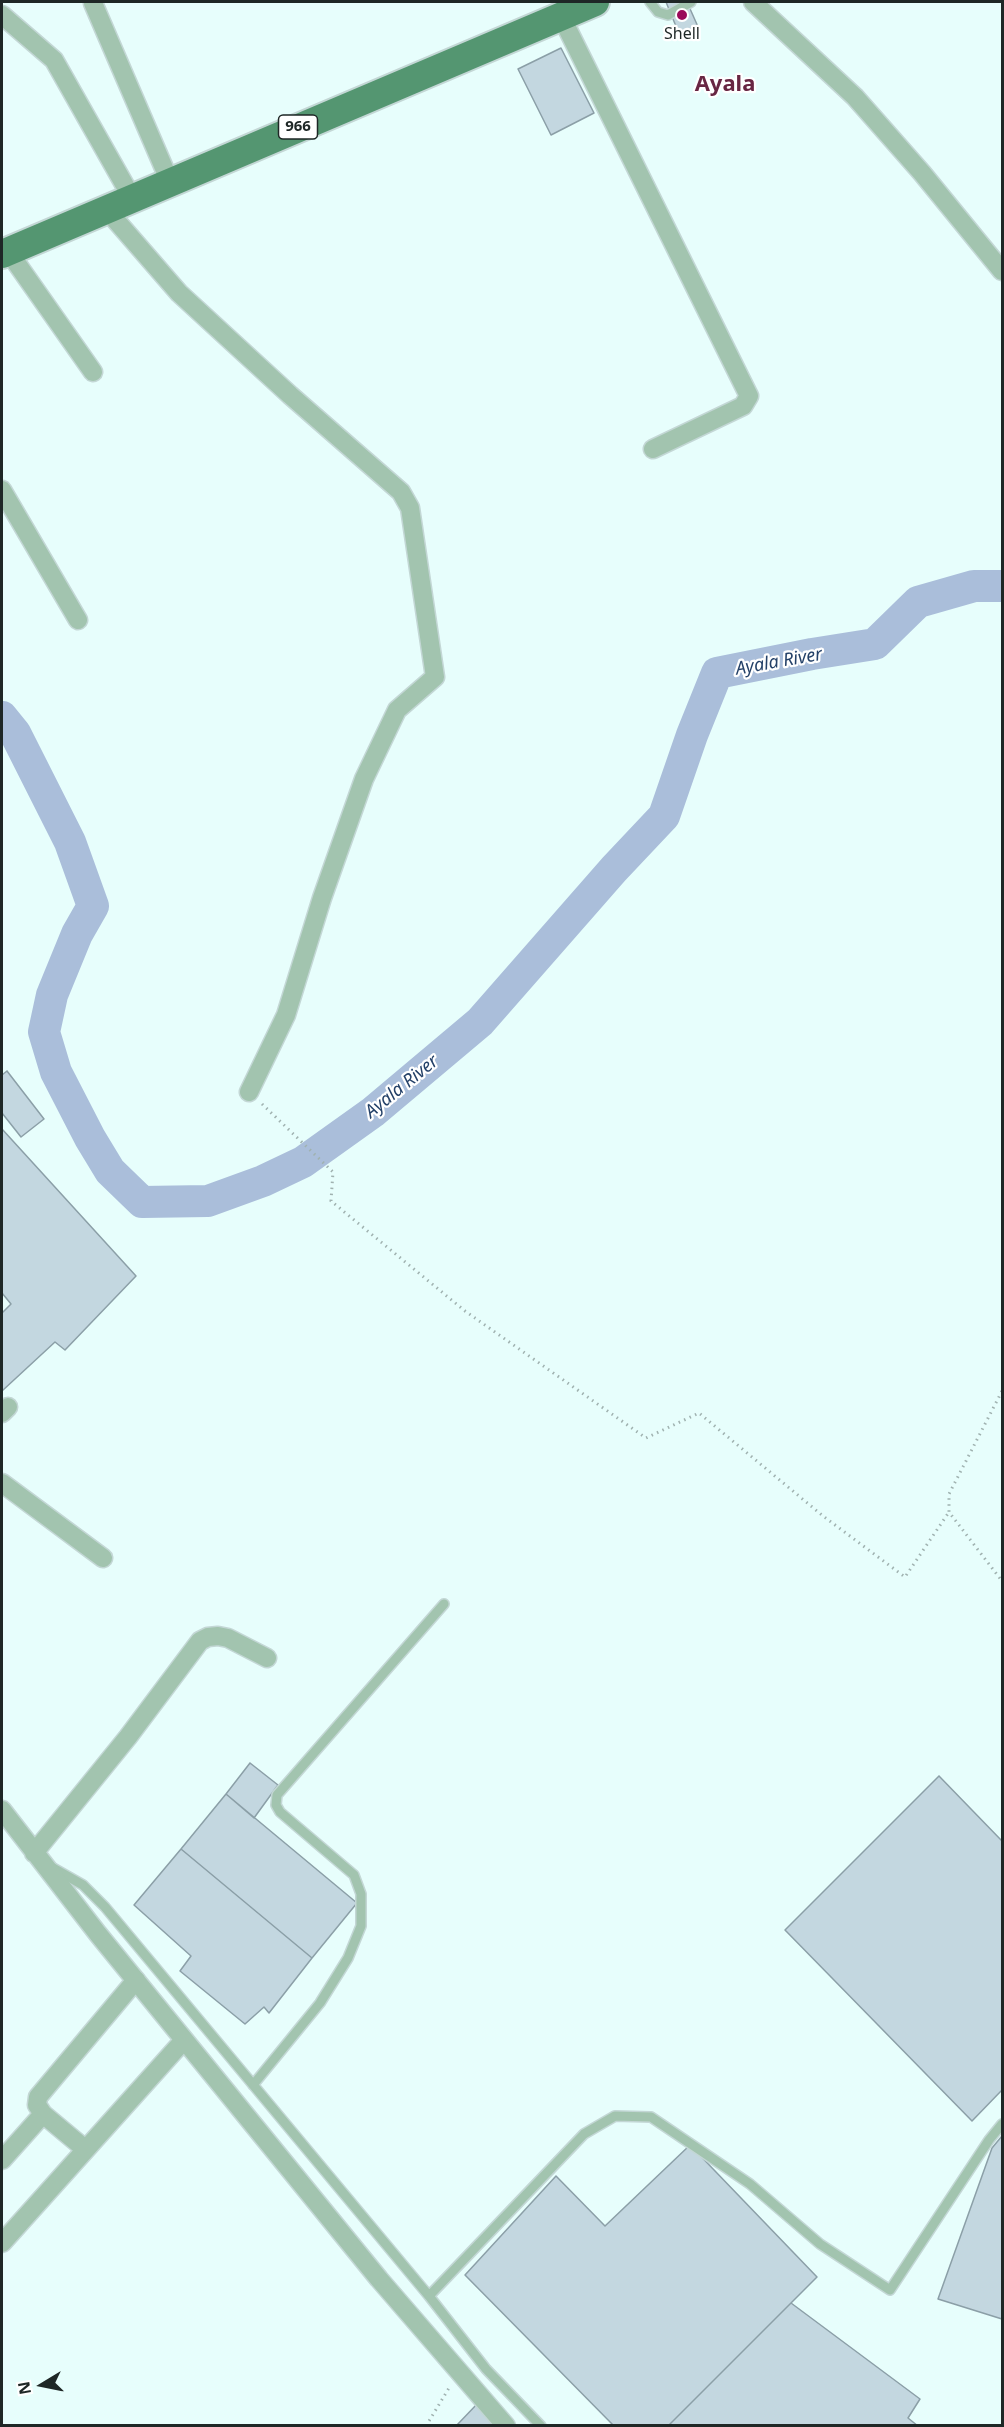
<!DOCTYPE html>
<style>
body{margin:0}
#map{position:relative;width:1004px;height:2427px;overflow:hidden;background:#e7fefc;font-family:"Noto Sans",sans-serif}
canvas{display:block}
.frame{position:absolute;inset:0;border:3px solid #1e2726;pointer-events:none}
.north{position:absolute;left:12px;top:2355px;width:60px;height:60px;-webkit-text-stroke:4px #fff;paint-order:stroke;rotate:260deg;font-size:16px;font-weight:700;line-height:24px;text-align:center;color:#1e2726}
.north::after{content:'';display:block;margin:auto;width:21px;height:27px;background:#1e2726;clip-path:polygon(50% 0,100% 100%,50% 72%,0 100%)}
</style>
<div id="map">
<canvas width="1004" height="2427"></canvas>
<div class="frame"></div>
<div class="north">N</div>
</div>
<script>
const context = document.querySelector('canvas').getContext('2d');
context.lineJoin = 'round';
function shape(rows) {
  const path = new Path2D();
  for (const r of rows) {
    path.moveTo(r[0], r[1]);
    for (let i = 2; i < r.length; i += 2) path.lineTo(r[i], r[i + 1]);
  }
  return path;
}
function trace(path, color, width, dash) {
  context.strokeStyle = color;
  context.lineWidth = width;
  context.lineCap = dash ? 'butt' : 'round';
  context.setLineDash(dash || []);
  context.stroke(path);
}
function fill(path, color) {
  context.fillStyle = color;
  context.fill(path, 'evenodd');
}
function label(font, color, halo, rows, align = 'center') {
  context.font = font + ' "Noto Sans",sans-serif';
  context.lineWidth = 4.5;
  context.setLineDash([]);
  context.textBaseline = 'middle';
  context.strokeStyle = halo;
  context.fillStyle = color;
  for (const [text, x, y, turn = 0] of rows) {
    context.save();
    context.translate(x, y);
    context.rotate((+turn || 0) * Math.PI / 180);
    context.textAlign = isNaN(turn) ? turn : align;
    if (halo) context.strokeText(text, 0, 0);
    context.fillText(text, 0, 0);
    context.restore();
  }
}
const river = shape([
 [2,717,15,733,70,842,93,906,77,934,52,995,44,1032,56,1072,90,1138,110,1171,142,1202,208,1201,263,1181,303,1162,373,1112,480,1022,614,869,664,816,692,735,717,673,812,654,875,644,918,602,974,586,1002,586]
]);
const building = shape([
 [666,2,687,2,699,29,680,36,666,2],
 [561,48,594,113,551,135,518,69,561,48],
 [7,1071,44,1119,21,1137,2,1113,2,1075,7,1071],
 [2,1129,136,1276,65,1350,55,1342,2,1391,2,1313,11,1304,2,1293,2,1129],
 [250,1763,278,1785,254,1818,226,1794,250,1763],
 [939,1776,1002,1841,1002,2090,972,2121,785,1930,939,1776],
 [226,1794,357,1903,312,1958,181,1849,226,1794],
 [181,1849,312,1958,269,2013,264,2007,245,2024,180,1971,191,1956,134,1905,181,1849],
 [1002,2136,1002,2319,938,2299,992,2148,1002,2136],
 [690,2145,817,2277,668,2426,614,2426,465,2275,556,2176,605,2226,690,2145],
 [791,2303,920,2399,908,2418,918,2426,668,2426,791,2303],
 [478,2403,500,2426,456,2426,478,2403]
]);
const path = shape([
 [262,1104,333,1172,331,1201,465,1311,646,1438,699,1413,823,1516,905,1577,949,1512],
 [1002,1391,949,1494,949,1512,1002,1581],
 [426,2426,449,2388]
]);
const service = shape([
 [650,2,658,12,668,15,691,2],
 [53,1868,83,1885,105,1907,429,2296,486,2369,541,2426],
 [253,2085,320,2003,348,1958,361,1926,361,1894,354,1875,280,1812,276,1805,277,1795,444,1604],
 [429,2296,584,2134,615,2116,651,2117,750,2184,820,2244,890,2290,989,2140,1002,2124]
]);
const minor = shape([
 [753,2,855,97,922,173,1002,271],
 [93,3,170,182],
 [2,15,54,60,132,198],
 [561,16,749,396,743,406,653,449],
 [106,209,179,293,290,395,401,492,410,508,435,677,397,710,364,779,322,898,286,1015,249,1092],
 [8,251,93,372],
 [2,490,78,620],
 [2,1413,8,1407],
 [2,1483,103,1558],
 [2,1810,98,1934,379,2279,506,2426],
 [34,1853,128,1737,200,1641,208,1637,218,1636,228,1638,267,1658],
 [85,2149,43,2114,37,2105,38,2097,136,1980],
 [2,2160,43,2114],
 [2,2243,184,2040]
]);
const primary = shape([
 [2,254,595,2]
]);
const markers = [
 [682,15,6,"#9a0959"]
];
const shields = [
 [298,127,39]
];
const shieldNames = [
 ["966",298,127]
];
const poiNames = [
 ["Shell",682,34]
];
const waterNames = [
 ["Ayala River",779,662,-10],
 ["Ayala River",402,1087,-39]
];
const districtNames = [
 ["Ayala",725,85]
];
trace(river, '#aabeda', 32);
fill(building, '#c3d7e0');
trace(building, '#8b9fa7', 1.5);
trace(service, '#c3d7d5', 12);
trace(minor, '#c3d7d5', 21);
trace(primary, '#c3d7d5', 32);
trace(path, '#a0b2b0', 3, [1.5, 4.5]);
trace(service, '#a2c4af', 9);
trace(minor, '#a2c4af', 18);
trace(primary, '#549671', 28);
for (const [x, y, r, color] of markers) {
  const dot = new Path2D();
  dot.arc(x, y, r, 0, 2 * Math.PI);
  context.fillStyle = color;
  context.fill(dot);
  trace(dot, '#fff', 2);
}
for (const [x, y, w] of shields) {
  const box = new Path2D();
  box.roundRect(x - w / 2, y - 12, w, 24, 4.5);
  context.fillStyle = '#fff';
  context.fill(box);
  trace(box, '#1e2726', 1.5);
}
label('bold 15px', '#1e2726', null, shieldNames);
label('16px', '#1e2726', '#fff', poiNames);
label('italic 18px', '#244168', '#fff', waterNames);
label('bold 22px', '#682643', '#fff', districtNames);
</script>
